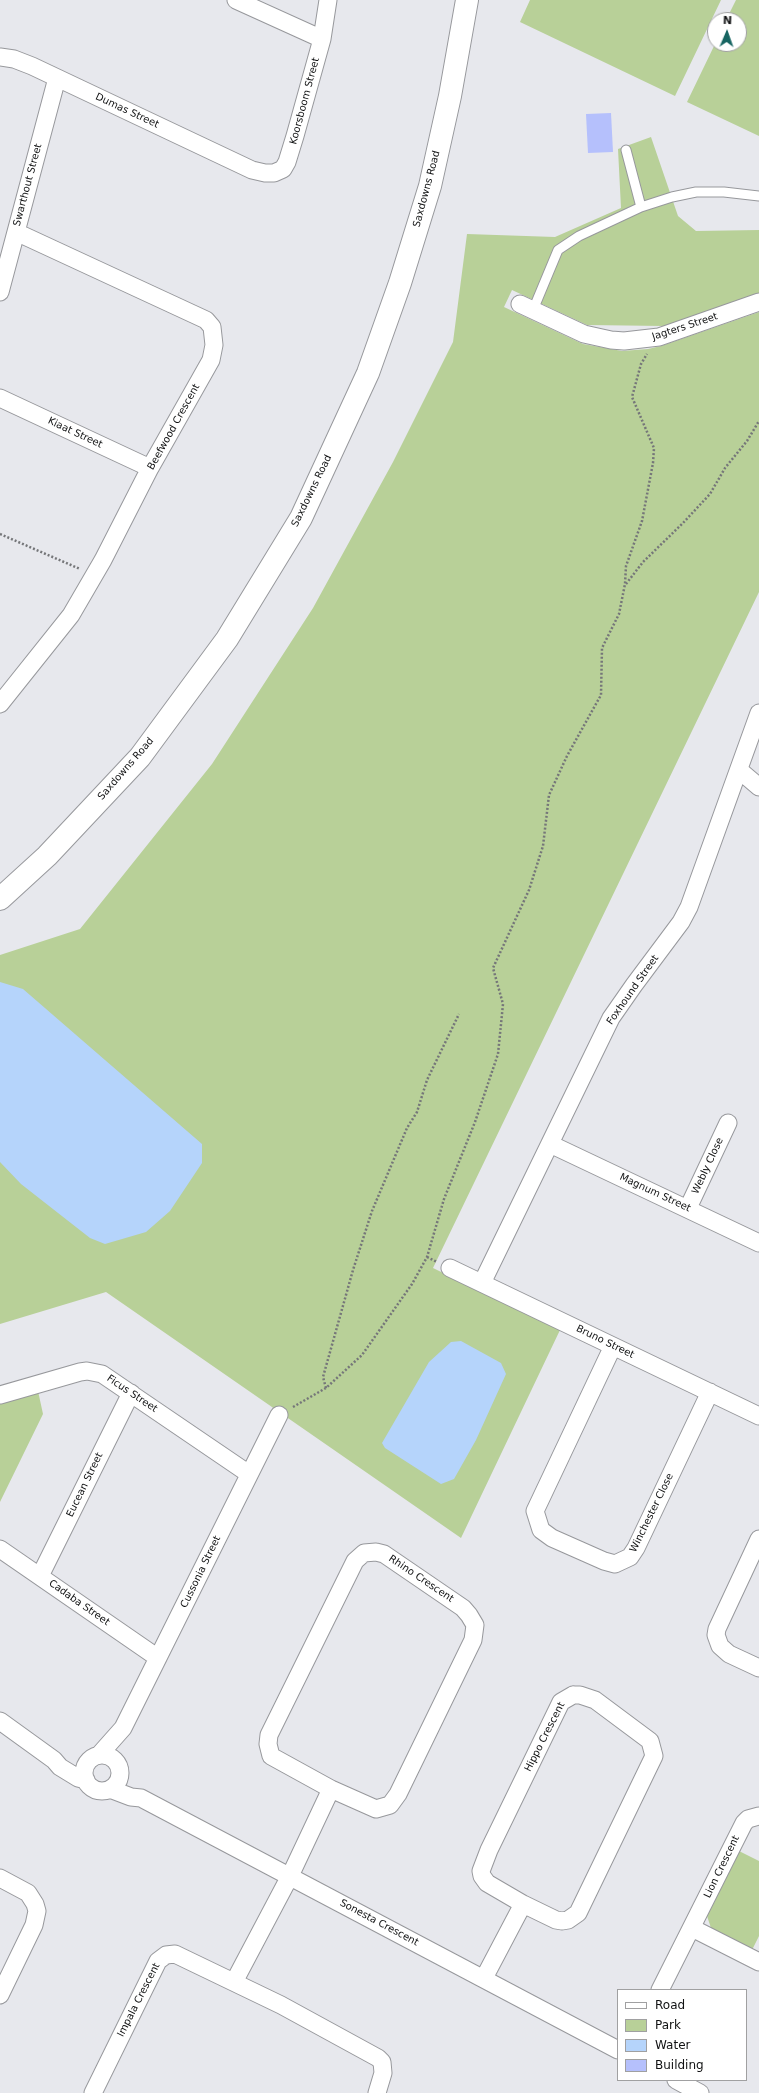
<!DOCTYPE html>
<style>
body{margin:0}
#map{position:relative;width:759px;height:2093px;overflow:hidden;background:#e7e8ed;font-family:"DejaVu Sans",sans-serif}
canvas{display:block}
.legend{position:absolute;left:617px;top:1989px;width:130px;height:92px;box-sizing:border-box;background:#fff;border:1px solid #a0a0a1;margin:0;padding:5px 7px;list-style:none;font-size:12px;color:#111213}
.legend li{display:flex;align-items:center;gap:8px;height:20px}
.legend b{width:20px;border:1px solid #a0a0a1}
.north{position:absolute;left:707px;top:12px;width:40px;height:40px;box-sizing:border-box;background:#fff;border:1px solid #a0a0a1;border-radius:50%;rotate:2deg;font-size:11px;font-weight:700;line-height:16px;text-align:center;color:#111213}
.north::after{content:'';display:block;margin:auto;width:14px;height:18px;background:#176562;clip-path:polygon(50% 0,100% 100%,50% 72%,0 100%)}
</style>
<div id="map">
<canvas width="759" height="2093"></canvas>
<ul class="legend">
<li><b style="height:5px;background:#fff"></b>Road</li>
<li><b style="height:11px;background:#b8d098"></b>Park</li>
<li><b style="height:11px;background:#b5d4fb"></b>Water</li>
<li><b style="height:11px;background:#b5c0fc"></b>Building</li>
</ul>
<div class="north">N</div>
</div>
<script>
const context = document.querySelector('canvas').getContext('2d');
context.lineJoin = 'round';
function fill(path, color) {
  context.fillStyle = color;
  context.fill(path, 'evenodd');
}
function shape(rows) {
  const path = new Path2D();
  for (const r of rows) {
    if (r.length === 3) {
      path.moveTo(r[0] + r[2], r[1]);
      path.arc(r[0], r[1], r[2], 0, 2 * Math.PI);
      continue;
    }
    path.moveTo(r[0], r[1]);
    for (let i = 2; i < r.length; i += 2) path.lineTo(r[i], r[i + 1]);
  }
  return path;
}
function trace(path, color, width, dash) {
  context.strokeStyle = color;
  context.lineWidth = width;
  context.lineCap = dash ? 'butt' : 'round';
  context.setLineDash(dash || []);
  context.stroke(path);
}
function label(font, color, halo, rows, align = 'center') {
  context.font = font + ' "DejaVu Sans",sans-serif';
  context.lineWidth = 3;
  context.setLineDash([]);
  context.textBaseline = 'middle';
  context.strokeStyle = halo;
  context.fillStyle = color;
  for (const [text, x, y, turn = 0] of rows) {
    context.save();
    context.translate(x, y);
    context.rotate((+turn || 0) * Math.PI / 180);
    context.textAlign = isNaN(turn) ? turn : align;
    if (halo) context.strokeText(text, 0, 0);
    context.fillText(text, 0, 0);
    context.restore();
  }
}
const green = shape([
 [530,0,721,0,675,96,520,22],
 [736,0,759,0,759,136,687,102,715,44,739,44,739,20,726,20],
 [651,137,678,216,696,231,759,230,759,293,664,326,587,325,512,290,504,307,583,344,622,351,648,349,661,346,759,312,759,592,433,1268,560,1330,461,1538,106,1292,0,1324,0,955,80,929,212,764,313,608,393,462,453,342,467,234,555,237,621,208,618,149],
 [38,1391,43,1414,0,1502,0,1402],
 [737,1850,759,1861,759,1936,752,1950,716,1932,711,1928,707,1916,708,1910]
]);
const water = shape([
 [0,982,23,989,202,1144,202,1163,170,1211,146,1232,105,1244,90,1238,21,1184,0,1162],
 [461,1341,501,1363,506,1374,476,1440,454,1479,441,1484,385,1448,382,1443,429,1362,451,1342]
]);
const building = shape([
 [611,113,613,152,588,153,586,114]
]);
const path = shape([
 [0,534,80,569],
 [626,584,643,562,683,523,710,494,725,468,747,441,759,421],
 [427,1257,437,1262],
 [326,1388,323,1377,353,1270,372,1211,407,1128,417,1112,427,1080,459,1014],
 [293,1407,326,1388,362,1355,412,1284,427,1257,444,1199,475,1122,498,1054,503,1004,493,968,529,890,543,846,549,795,567,756,601,695,602,648,619,614,625,584,626,566,642,521,653,463,654,448,632,397,641,364,647,354]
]);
const service = shape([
 [641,207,672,197,696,192,724,192,759,196],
 [533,310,558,250,579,236,641,207,626,150]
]);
const minor = shape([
 [236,0,322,39],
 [0,57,14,59,32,66,252,170,265,173,274,173,283,169,287,162,295,136,322,39,328,0],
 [0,292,57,78],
 [520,304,584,334,611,340,624,341,659,337,759,302],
 [0,398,150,468],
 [0,704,71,615,103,560,150,468,211,360,214,345,212,327,206,320,16,232],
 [739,770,759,787],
 [550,1144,759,1243],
 [688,1208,728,1123],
 [450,1268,759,1416],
 [482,1283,611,1018,634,985,681,922,689,907,759,713],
 [613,1346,535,1511,541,1530,552,1538,604,1561,615,1564,630,1557,636,1548,710,1392],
 [0,1395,80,1372,87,1371,102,1374,249,1474],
 [759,1539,717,1629,716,1635,720,1646,729,1654,759,1668],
 [0,1549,158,1658],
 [376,1552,384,1554,463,1608,469,1615,475,1625,473,1640,398,1794,390,1805,376,1809,331,1789,271,1756,268,1744,269,1735,355,1561,364,1553,376,1552],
 [40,1576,131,1393],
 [573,1695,580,1695,595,1700,650,1741,654,1756,578,1913,568,1920,562,1921,556,1920,523,1904,487,1883,482,1876,481,1871,489,1850,561,1702,573,1695],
 [0,1721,54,1760,60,1767,78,1778,86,1780],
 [99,1755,123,1728,279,1415],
 [102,1773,18],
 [110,1789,131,1797,141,1798,618,2050],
 [0,1878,28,1893,35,1904,37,1911,34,1925,0,1995],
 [692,1928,759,1962],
 [484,1978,523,1904],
 [234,1982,290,1876,331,1789],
 [660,1990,744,1823,748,1819,759,1816],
 [676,2080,700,2093],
 [93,2093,158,1961,166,1955,175,1954,281,2005,378,2058,382,2062,383,2073,377,2093]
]);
const tertiary = shape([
 [0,899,47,856,140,757,227,639,301,518,368,373,400,283,430,186,450,96,467,0]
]);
const streetNames = [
 ["Koorsboom Street",305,101,-75],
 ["Dumas Street",127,111,25],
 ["Swarthout Street",28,185,-75],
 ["Saxdowns Road",427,189,-75],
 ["Jagters Street",685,327,-18],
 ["Beefwood Crescent",174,427,-61],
 ["Kiaat Street",75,433,25],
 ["Saxdowns Road",312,491,-64],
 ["Saxdowns Road",126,769,-49],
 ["Foxhound Street",633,990,-55],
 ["Webly Close",708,1166,-65],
 ["Magnum Street",655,1193,25],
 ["Bruno Street",605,1342,26],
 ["Ficus Street",132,1394,34],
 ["Eucean Street",85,1485,-64],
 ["Winchester Close",652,1513,-64],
 ["Cussonia Street",201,1572,-64],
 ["Rhino Crescent",421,1579,34],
 ["Cadaba Street",79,1603,35],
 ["Hippo Crescent",545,1737,-63],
 ["Lion Crescent",722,1867,-64],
 ["Sonesta Crescent",379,1923,28],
 ["Impala Crescent",139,2000,-63]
];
fill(green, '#b8d098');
fill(water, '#b5d4fb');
fill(building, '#b5c0fc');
trace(service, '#97989c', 11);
trace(minor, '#97989c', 19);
trace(tertiary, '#97989c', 24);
trace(path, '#757679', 2.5, [2, 2]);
trace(service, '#fff', 9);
trace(minor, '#fff', 17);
trace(tertiary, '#fff', 22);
label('10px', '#111213', '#fff', streetNames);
</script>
